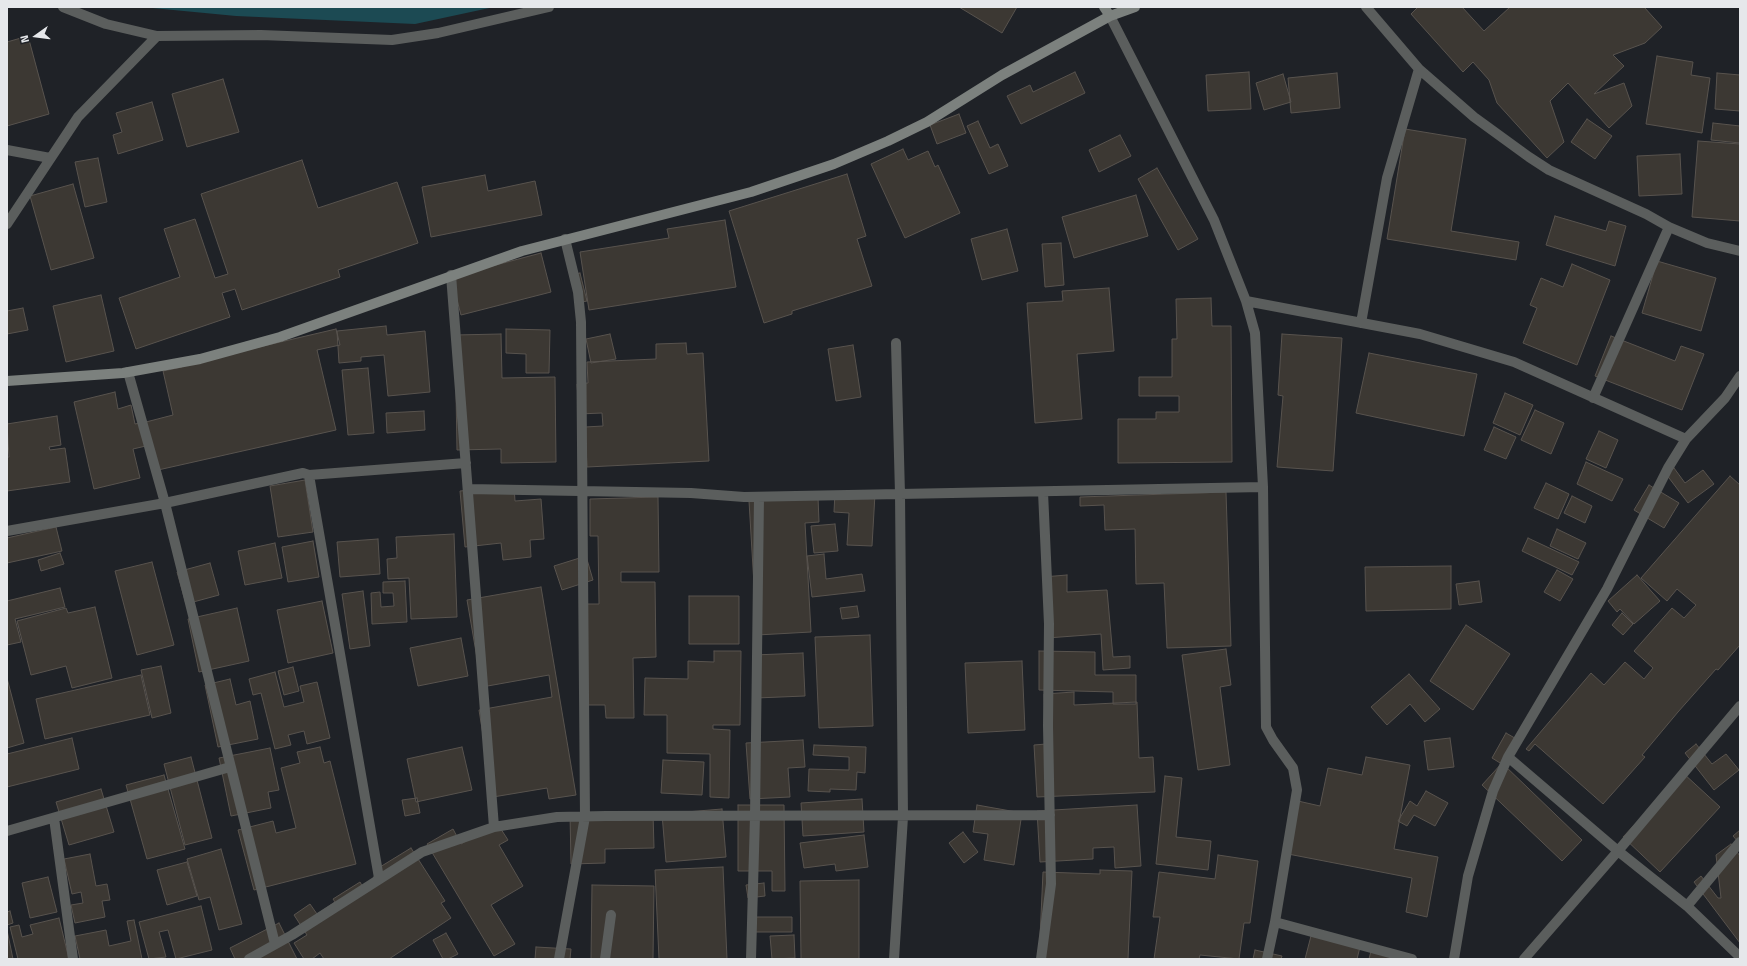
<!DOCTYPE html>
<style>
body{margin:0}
#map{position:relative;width:1747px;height:966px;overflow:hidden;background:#1f2227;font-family:"Titillium Web",sans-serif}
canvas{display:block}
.frame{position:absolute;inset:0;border:8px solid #e6e8eb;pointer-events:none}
.north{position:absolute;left:16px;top:16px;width:40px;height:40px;-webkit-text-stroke:3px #1f2227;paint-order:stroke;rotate:256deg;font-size:11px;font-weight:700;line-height:16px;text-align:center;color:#e6e8eb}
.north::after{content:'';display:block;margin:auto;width:14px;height:18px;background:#e6e8eb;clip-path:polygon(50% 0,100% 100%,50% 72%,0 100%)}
</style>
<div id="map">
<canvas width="1747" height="966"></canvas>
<div class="frame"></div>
<div class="north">N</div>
</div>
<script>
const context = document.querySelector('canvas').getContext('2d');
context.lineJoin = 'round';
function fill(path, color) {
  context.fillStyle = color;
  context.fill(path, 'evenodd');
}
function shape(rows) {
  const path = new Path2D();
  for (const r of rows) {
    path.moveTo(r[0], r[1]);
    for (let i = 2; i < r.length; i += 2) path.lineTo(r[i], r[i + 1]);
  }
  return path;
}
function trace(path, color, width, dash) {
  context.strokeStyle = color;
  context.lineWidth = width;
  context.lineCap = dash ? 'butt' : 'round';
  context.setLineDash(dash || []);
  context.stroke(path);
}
const water = shape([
 [142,7,494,7,415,24,236,16]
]);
const building = shape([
 [959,7,1017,7,1002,33,959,7],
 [1418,7,1462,7,1484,31,1510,7,1644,7,1662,27,1645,43,1613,55,1624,66,1594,94,1624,83,1632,106,1609,128,1568,83,1550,101,1564,142,1547,158,1497,103,1489,80,1473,62,1463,72,1411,14,1418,7],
 [28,36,49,114,7,126,7,42,28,36],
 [1657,56,1693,62,1691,75,1710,78,1702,133,1646,124,1657,56],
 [1075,72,1085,93,1021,124,1007,96,1030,85,1033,92,1075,72],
 [1249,72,1251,109,1208,111,1206,75,1249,72],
 [1337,73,1340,108,1291,113,1288,78,1337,73],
 [1717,73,1740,75,1740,111,1715,109,1717,73],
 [1283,74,1291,102,1264,110,1256,83,1283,74],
 [223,79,239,132,187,147,172,94,223,79],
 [152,102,163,140,118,154,113,135,122,132,116,113,152,102],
 [959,114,966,133,937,144,930,125,959,114],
 [1587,119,1612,136,1595,159,1571,142,1587,119],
 [978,121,990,148,998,144,1008,166,989,174,967,126,978,121],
 [1713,123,1740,126,1740,143,1711,140,1713,123],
 [1405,129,1466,139,1451,231,1519,242,1516,260,1387,239,1405,129],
 [1120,135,1131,156,1099,172,1089,150,1120,135],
 [1698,141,1740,144,1740,221,1692,217,1698,141],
 [903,149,908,160,928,151,935,167,938,165,960,213,905,238,871,164,903,149],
 [1680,154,1682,194,1639,196,1637,156,1680,154],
 [98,158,107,202,85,207,75,162,98,158],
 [302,160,318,208,397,182,418,243,338,270,340,277,242,310,235,289,222,293,230,317,136,349,119,298,180,277,164,229,195,219,215,278,228,274,201,194,302,160],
 [1157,168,1198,239,1178,250,1138,179,1157,168],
 [847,174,866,236,857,239,872,286,792,311,792,314,764,323,729,211,847,174],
 [485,175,488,191,535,181,542,215,431,237,422,187,485,175],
 [73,184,94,258,51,270,30,196,73,184],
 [1136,195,1148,236,1074,258,1062,217,1136,195],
 [1555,216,1606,231,1609,221,1626,226,1615,266,1546,245,1555,216],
 [725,220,736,287,589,310,580,252,669,238,667,229,725,220],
 [1007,229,1018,271,982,280,971,239,1007,229],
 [1061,243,1064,285,1045,287,1042,244,1061,243],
 [541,253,551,292,461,315,451,277,541,253],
 [1657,261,1716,278,1701,331,1642,313,1657,261],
 [1572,264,1610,280,1577,365,1523,343,1537,308,1530,305,1541,278,1563,287,1572,264],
 [580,273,587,301,578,303,571,275,580,273],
 [1109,288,1114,351,1077,354,1082,419,1035,423,1027,303,1063,301,1062,291,1109,288],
 [101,295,114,351,66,362,53,306,101,295],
 [1211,298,1212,326,1231,326,1232,462,1118,463,1118,419,1156,419,1156,412,1179,412,1179,396,1139,396,1139,377,1172,377,1172,339,1177,339,1176,299,1211,298],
 [23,308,28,330,7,334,7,311,23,308],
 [386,326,387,335,425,331,430,392,388,396,384,355,361,357,361,361,339,363,337,331,386,326],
 [336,329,340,345,317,350,336,430,158,470,146,422,173,415,163,371,182,367,182,365,336,329],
 [506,329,550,330,549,373,526,373,526,354,506,353,506,329],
 [501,334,502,378,555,377,556,462,501,463,501,449,457,450,455,335,501,334],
 [610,334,616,359,591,363,586,339,610,334],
 [1282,334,1342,338,1333,471,1277,467,1283,396,1278,395,1282,334],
 [1611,336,1675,361,1681,346,1704,354,1682,410,1595,376,1611,336],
 [686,343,687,354,703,353,709,461,587,467,585,427,603,426,602,413,579,414,577,384,588,383,587,362,656,359,656,344,686,343],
 [853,345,861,397,836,401,828,349,853,345],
 [1369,353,1477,374,1464,436,1356,413,1369,353],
 [368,368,374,433,348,435,342,370,368,368],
 [115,392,118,409,131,405,135,424,144,422,150,445,133,449,140,478,94,489,74,402,115,392],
 [1505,393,1533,405,1520,435,1493,423,1505,393],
 [1535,410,1564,423,1551,454,1521,440,1535,410],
 [424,411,425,430,387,433,386,413,424,411],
 [57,416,61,445,49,447,50,450,65,448,70,482,7,491,7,457,9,457,7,424,57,416],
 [1494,427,1516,437,1506,459,1484,450,1494,427],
 [1599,431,1618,440,1606,468,1586,459,1599,431],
 [1586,462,1623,479,1612,501,1577,484,1586,462],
 [1674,468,1685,483,1703,470,1714,484,1688,503,1666,474,1674,468],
 [1730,476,1740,485,1740,645,1718,670,1716,669,1678,712,1642,755,1645,757,1603,804,1535,744,1529,751,1526,749,1591,673,1604,685,1625,662,1644,679,1653,668,1634,651,1672,608,1684,618,1696,605,1677,589,1667,601,1641,578,1730,476],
 [305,480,313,532,278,537,270,486,305,480],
 [1546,483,1569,494,1558,519,1534,508,1546,483],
 [1649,485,1679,503,1664,528,1634,510,1649,485],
 [514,486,515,501,541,499,544,539,530,540,531,557,503,560,501,543,465,547,460,491,514,486],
 [835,492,875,494,872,546,847,545,849,513,834,512,835,492],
 [1226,492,1231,646,1167,648,1164,583,1136,584,1135,529,1105,530,1104,505,1080,506,1080,497,1226,492],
 [1572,496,1592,506,1585,523,1564,513,1572,496],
 [658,497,659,572,621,572,621,582,655,582,656,657,633,658,634,718,606,718,605,705,585,705,583,604,599,604,598,536,590,536,590,499,658,497],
 [818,497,819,522,805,523,811,632,757,635,749,501,818,497],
 [835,524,838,551,814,553,811,526,835,524],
 [56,527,62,551,7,563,7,538,56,527],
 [1557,529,1586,543,1578,559,1550,546,1557,529],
 [454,534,457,617,411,619,409,578,388,579,387,559,397,558,396,537,454,534],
 [1528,538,1579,562,1572,575,1522,551,1528,538],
 [378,539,380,574,340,577,337,542,378,539],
 [313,541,319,577,288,582,282,547,313,541],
 [275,543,282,578,245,585,238,551,275,543],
 [60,553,64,564,41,571,38,560,60,553],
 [824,554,826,579,862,574,865,591,812,597,807,556,824,554],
 [586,556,593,580,562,590,554,566,586,556],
 [152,562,174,645,137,655,115,571,152,562],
 [210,563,219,595,186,604,177,572,210,563],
 [1451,566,1451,609,1366,611,1365,567,1451,566],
 [1557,570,1573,579,1560,601,1544,592,1557,570],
 [1067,575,1067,592,1107,590,1113,657,1130,656,1130,668,1103,670,1101,634,1047,638,1043,577,1067,575],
 [1637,575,1660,601,1634,624,1620,609,1617,612,1608,601,1637,575],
 [405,581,407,622,372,624,371,593,380,592,381,607,394,606,393,593,383,593,383,582,405,581],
 [1479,581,1482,602,1459,605,1456,584,1479,581],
 [541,587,576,795,549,799,547,788,493,797,479,710,552,697,549,675,482,687,467,600,541,587],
 [60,588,65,607,15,619,21,642,7,645,7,601,60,588],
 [363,591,370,646,350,649,342,594,363,591],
 [689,596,739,596,739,644,689,644,689,596],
 [322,601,333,653,288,663,277,610,322,601],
 [857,606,859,617,842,619,840,608,857,606],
 [95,607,112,678,72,688,66,666,31,675,17,621,66,608,68,613,95,607],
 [237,608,249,661,199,672,188,619,237,608],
 [1622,613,1633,624,1623,635,1612,625,1622,613],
 [1466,625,1510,654,1473,710,1430,681,1466,625],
 [870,635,873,726,819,728,815,637,870,635],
 [461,638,468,676,418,686,410,648,461,638],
 [1226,649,1231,685,1220,687,1230,765,1198,770,1182,655,1226,649],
 [714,651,741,651,740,725,713,725,713,729,730,730,729,798,710,797,710,754,667,753,667,715,644,715,645,678,688,679,688,661,714,662,714,651],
 [1039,651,1095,652,1095,675,1136,675,1136,704,1113,704,1113,692,1039,690,1039,651],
 [803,653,805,696,756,698,754,655,803,653],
 [1022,661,1025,730,968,733,965,663,1022,661],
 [161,666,171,713,152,718,141,670,161,666],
 [293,667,299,691,284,695,278,671,293,667],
 [275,672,284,707,304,702,300,686,317,682,330,738,307,744,304,731,288,735,291,745,275,749,261,693,253,695,249,679,275,672],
 [1409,674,1440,709,1425,722,1410,704,1387,725,1371,707,1409,674],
 [141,675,150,715,45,739,36,699,141,675],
 [7,678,24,743,7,748,7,678],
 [230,679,236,705,250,701,258,739,218,747,205,685,230,679],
 [1074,692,1074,705,1137,702,1139,758,1153,757,1155,792,1037,797,1034,745,1046,744,1044,694,1074,692],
 [1506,733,1520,741,1505,766,1492,758,1506,733],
 [72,738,79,769,7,787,7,754,72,738],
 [1450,738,1454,767,1428,770,1424,741,1450,738],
 [803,740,805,767,788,768,790,797,750,799,746,743,803,740],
 [1696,744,1712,764,1726,754,1739,770,1714,790,1685,753,1696,744],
 [814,745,866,747,865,773,857,772,856,790,830,789,830,792,808,791,809,769,849,770,849,757,813,755,814,745],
 [320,747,324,763,330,761,356,864,254,890,238,830,273,821,276,833,296,828,281,768,300,763,297,752,320,747],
 [462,747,472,790,416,802,407,759,462,747],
 [270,748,279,790,268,792,271,808,231,816,219,758,270,748],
 [191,757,212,838,185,845,164,764,191,757],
 [1366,757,1410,765,1394,849,1438,857,1427,917,1406,912,1412,878,1288,854,1298,801,1320,806,1328,768,1362,775,1366,757],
 [663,760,704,762,702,795,661,793,663,760],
 [1502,763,1582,840,1562,861,1482,785,1502,763],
 [1683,773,1720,807,1660,872,1623,837,1683,773],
 [164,775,185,849,147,859,126,785,164,775],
 [1165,776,1182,778,1176,837,1211,841,1208,870,1156,864,1165,776],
 [101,789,114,832,69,845,56,802,101,789],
 [1426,791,1448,803,1435,826,1414,815,1407,826,1398,821,1410,801,1417,806,1426,791],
 [417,798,420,813,405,816,402,800,417,798],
 [862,799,864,832,803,836,801,803,862,799],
 [738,805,784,805,785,891,772,891,772,871,738,871,738,805],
 [977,805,1022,813,1014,865,984,860,988,834,973,832,977,805],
 [1137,805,1141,866,1115,868,1114,847,1093,848,1093,859,1040,862,1037,811,1137,805],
 [722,809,726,857,666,862,662,814,722,809],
 [653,813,654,848,605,849,605,863,571,864,570,814,653,813],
 [497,823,508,840,499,845,523,886,491,905,515,944,494,956,427,844,453,829,461,844,497,823],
 [1740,830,1740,844,1733,836,1740,830],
 [963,832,978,852,964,863,949,843,963,832],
 [864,835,868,867,836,871,835,864,804,868,800,843,864,835],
 [1731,844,1740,856,1740,943,1694,882,1701,876,1718,898,1721,898,1716,855,1731,844],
 [411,848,445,901,441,903,451,918,389,959,324,959,320,953,312,959,304,959,294,943,307,935,294,915,310,904,317,914,335,902,333,899,360,882,365,891,380,867,411,848],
 [221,849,242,924,219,930,210,897,199,900,187,859,221,849],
 [90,854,96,886,107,884,110,900,102,901,105,917,75,923,71,905,83,903,81,892,72,894,64,859,90,854],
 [1218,855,1258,861,1250,923,1244,923,1239,959,1200,955,1199,959,1154,959,1160,917,1153,917,1159,872,1215,879,1218,855],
 [187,862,197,896,167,905,157,870,187,862],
 [723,867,727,959,659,959,655,870,723,867],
 [1100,870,1132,871,1128,959,1039,959,1043,872,1100,874,1100,870],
 [48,877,57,912,30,918,22,883,48,877],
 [859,880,859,959,801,959,800,881,859,880],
 [764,883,765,896,748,898,746,885,764,883],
 [592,885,654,886,653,959,591,959,592,885],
 [201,906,212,950,176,959,168,930,159,932,166,957,149,959,139,922,201,906],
 [10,911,13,923,7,925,7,912,10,911],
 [750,917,792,917,792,932,750,932,750,917],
 [59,918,69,959,18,959,10,927,19,925,22,937,33,934,30,925,59,918],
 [134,920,142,959,80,959,75,936,106,930,109,946,131,941,127,921,134,920],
 [279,923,297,959,235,959,230,948,279,923],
 [7,930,13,959,7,959,7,930],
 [446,933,458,954,448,959,443,959,433,940,446,933],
 [794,935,795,958,772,959,770,936,794,935],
 [1311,936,1360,947,1357,959,1305,959,1311,936],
 [536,947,571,949,570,959,535,959,536,947],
 [1255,950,1282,956,1281,959,1253,959,1255,950],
 [1371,951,1392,956,1392,959,1369,959,1371,951]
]);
const street = shape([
 [63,7,106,24,157,36,261,35,392,40,438,33,549,7],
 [1366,7,1419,69,1474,117,1529,157,1549,170,1646,214,1669,227,1707,243,1740,251],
 [1110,16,1214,220,1246,301,1255,333,1263,487,1266,727,1273,740,1293,768,1297,790,1275,922,1412,959],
 [7,150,50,158],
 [7,224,78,117,157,36],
 [451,275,494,827],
 [1246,301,1420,334,1514,362,1686,439],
 [1361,323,1387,178,1419,69],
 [128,372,165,503,275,944],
 [1593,398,1669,227],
 [309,475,379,878],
 [468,489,691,493,744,497,1263,487],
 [7,531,165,503,303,473,309,475,466,463],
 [1508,757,1618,851,1687,906,1740,957],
 [54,818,73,959],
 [7,831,230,767],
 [1687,906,1740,842],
 [249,959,292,935,422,852,494,827,557,817,606,816,1050,815],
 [559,959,585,817,581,322,578,292,565,239],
 [605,959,611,915],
 [751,959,755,816,759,497],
 [894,959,903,817,900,494,896,343],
 [1041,959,1051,884,1048,726,1049,624,1043,492],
 [1267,959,1275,922],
 [1454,959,1468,876,1493,791,1508,757,1607,589,1668,468,1686,439,1725,398,1740,376],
 [1524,959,1618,851,1740,706]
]);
const secondary = shape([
 [1104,7,1110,16],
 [7,381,123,373,200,359,280,337,522,251,751,192,834,164,888,141,927,122,1002,75,1110,16,1135,7]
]);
fill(water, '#1c4a53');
fill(building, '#3c3833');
trace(building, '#58534e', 1);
trace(street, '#5b5e5d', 10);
trace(secondary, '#7c817e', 10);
</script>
